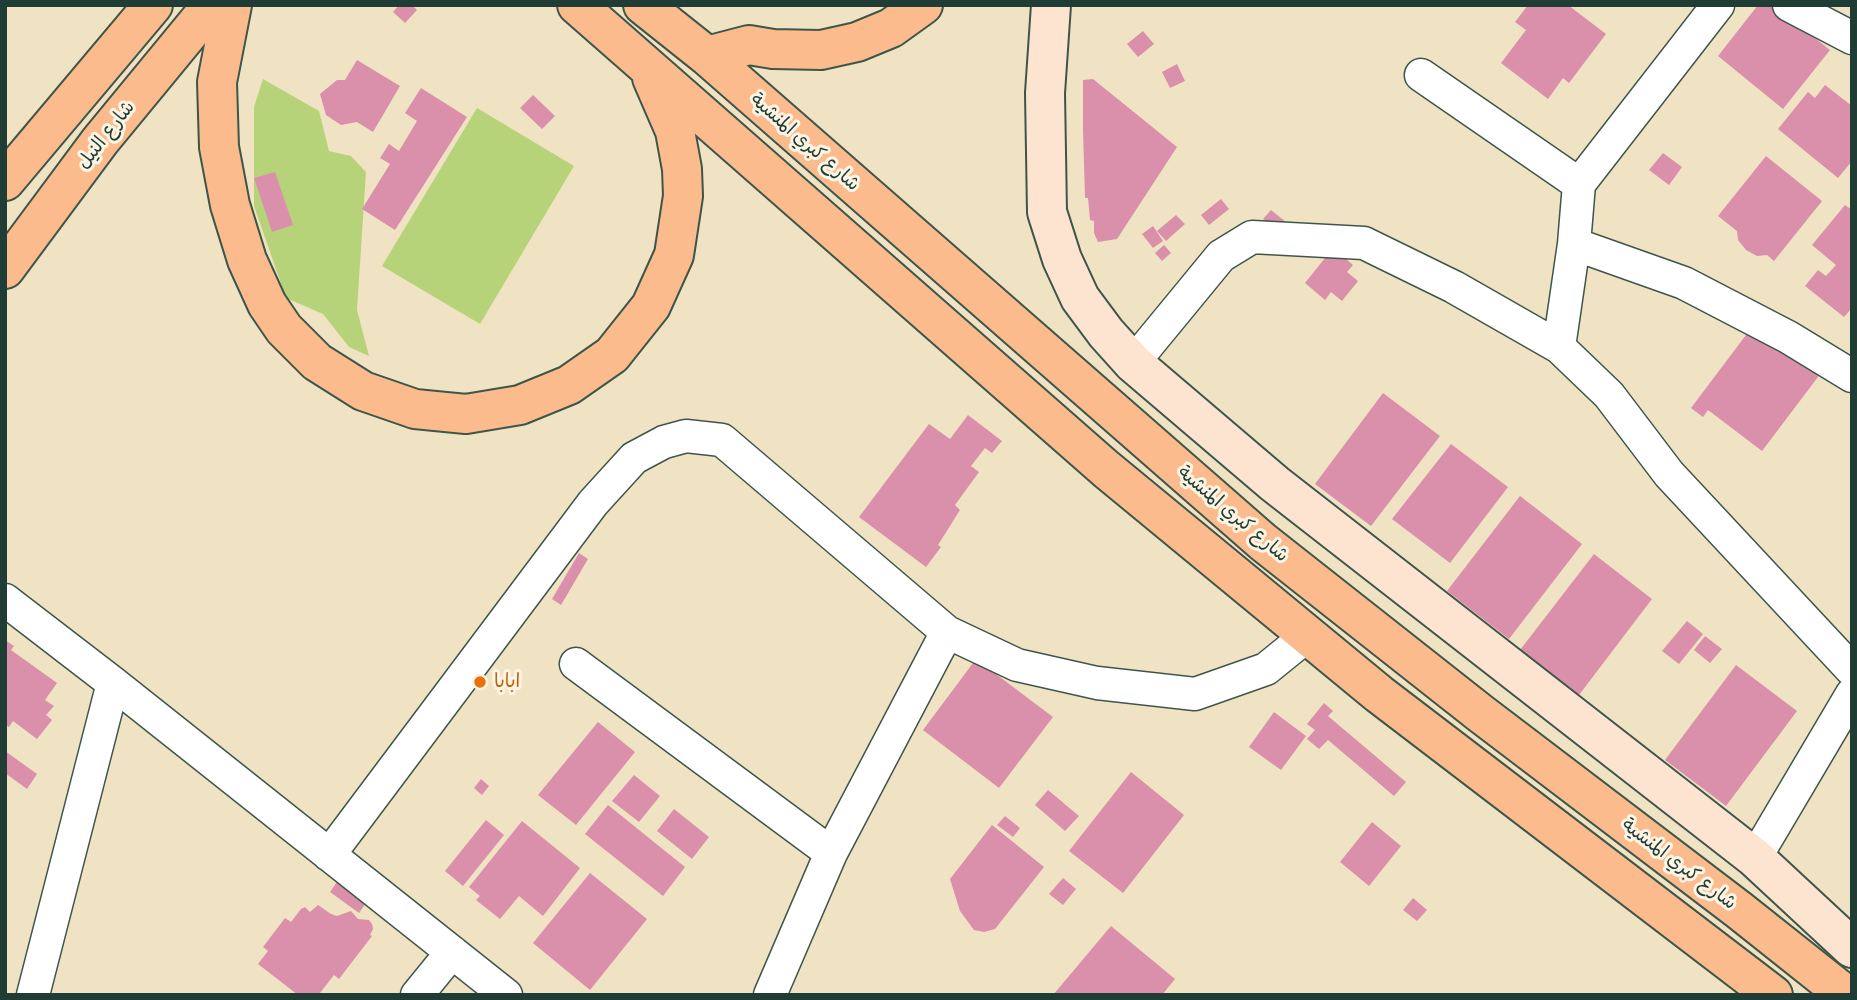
<!DOCTYPE html>
<meta charset="utf-8">
<style>
body{margin:0}
#map{position:relative;width:1857px;height:1000px;overflow:hidden;background:#f0e3c4;font-family:Delius,sans-serif}
canvas{display:block}
.frame{position:absolute;inset:0;border:7px solid #1f3d34;pointer-events:none}
</style>
<div id="map">
<canvas width="1857" height="1000"></canvas>
<div class="frame"></div>
</div>
<script>
const context = document.querySelector('canvas').getContext('2d');
context.lineJoin = 'round';
function fill(path, color) {
  context.fillStyle = color;
  context.fill(path, 'evenodd');
}
function shape(rows) {
  const path = new Path2D();
  for (const r of rows) {
    path.moveTo(r[0], r[1]);
    for (let i = 2; i < r.length; i += 2) path.lineTo(r[i], r[i + 1]);
  }
  return path;
}
function trace(path, color, width, dash) {
  context.strokeStyle = color;
  context.lineWidth = width;
  context.lineCap = dash ? 'butt' : 'round';
  context.setLineDash(dash || []);
  context.stroke(path);
}
function label(font, color, halo, rows, align = 'center') {
  context.font = font + ' Delius,"Playpen Sans Arabic",sans-serif';
  context.lineWidth = 6;
  context.setLineDash([]);
  context.textBaseline = 'middle';
  context.strokeStyle = halo;
  context.fillStyle = color;
  for (const [text, x, y, turn = 0] of rows) {
    context.save();
    context.translate(x, y);
    context.rotate((+turn || 0) * Math.PI / 180);
    context.textAlign = isNaN(turn) ? turn : align;
    if (halo) context.strokeText(text, 0, 0);
    context.fillText(text, 0, 0);
    context.restore();
  }
}
const green = shape([
 [263,79,319,111,329,151,351,156,366,172,357,310,369,356,349,347,323,314,286,298,254,206,254,107],
 [477,108,574,166,480,324,382,266]
]);
const building = shape([
 [399,5,412,5,417,10,405,23,393,12],
 [1528,5,1568,5,1606,34,1569,83,1563,78,1548,99,1501,63,1526,30,1515,22],
 [1758,5,1774,5,1830,50,1783,109,1718,56],
 [1143,31,1154,44,1138,57,1127,44],
 [357,60,400,86,373,132,357,122,341,125,326,115,320,94,337,80,345,80],
 [1177,64,1185,81,1170,88,1162,72],
 [1093,79,1177,147,1117,239,1098,242,1094,233,1094,221,1090,220,1088,198,1085,198,1083,130,1083,80],
 [1825,85,1852,106,1852,161,1838,178,1778,129,1808,92,1815,98],
 [421,88,467,117,395,230,362,209,390,164,380,158,389,144,399,151,417,121,405,113],
 [533,95,555,116,542,129,520,108],
 [1663,153,1682,167,1669,185,1649,170],
 [1766,156,1822,201,1774,261,1767,255,1757,256,1746,250,1738,240,1737,231,1718,216],
 [275,172,293,225,272,232,254,178],
 [1221,199,1229,209,1209,225,1201,215],
 [1845,205,1852,210,1852,308,1844,317,1805,286,1818,270,1826,276,1836,265,1812,245],
 [1271,210,1291,226,1283,236,1263,219],
 [1176,215,1185,224,1166,241,1157,231],
 [1153,226,1163,241,1153,248,1142,234],
 [1164,245,1171,253,1162,261,1155,253],
 [1333,248,1353,265,1347,272,1358,281,1342,301,1331,292,1325,300,1305,283],
 [1755,323,1821,373,1762,451,1708,410,1703,417,1691,408],
 [1383,393,1440,436,1371,526,1315,484],
 [968,415,1002,441,992,453,985,448,971,466,979,472,955,505,960,510,938,545,941,547,926,567,859,517,929,424,950,439],
 [1451,444,1508,487,1450,563,1392,519],
 [1520,496,1582,544,1509,639,1447,591],
 [579,553,588,559,561,605,552,599],
 [1594,554,1652,599,1579,695,1520,650],
 [1687,621,1703,634,1679,664,1662,651],
 [1705,636,1722,649,1710,663,1694,650],
 [5,640,14,646,11,650,57,683,45,700,54,706,46,715,52,720,37,739,13,721,9,727,5,724],
 [976,659,1053,717,999,788,923,730],
 [1736,665,1797,711,1726,806,1665,760],
 [1324,703,1333,711,1328,716,1406,782,1394,796,1328,740,1319,749,1307,739,1315,730,1307,724],
 [1274,712,1306,736,1281,770,1249,747],
 [598,722,635,752,576,825,538,795],
 [5,751,37,774,27,789,5,773],
 [1131,772,1184,815,1123,893,1069,851],
 [634,775,660,796,639,822,612,801],
 [481,779,489,786,482,795,474,788],
 [1048,790,1079,816,1065,831,1035,805],
 [608,805,685,867,663,896,585,834],
 [674,809,709,837,692,859,657,831],
 [1005,816,1020,828,1013,837,997,825],
 [486,820,504,835,463,886,445,871],
 [522,821,580,868,543,916,519,896,500,919,476,900,480,896,469,887],
 [1372,822,1401,846,1369,886,1340,862],
 [992,825,1044,867,995,929,984,932,974,930,960,911,950,879],
 [590,873,647,919,590,990,533,943],
 [1063,878,1076,889,1063,905,1049,894],
 [339,879,368,900,359,913,330,892],
 [1413,898,1427,910,1417,921,1403,910],
 [318,905,331,914,337,916,351,911,358,919,369,920,372,924,373,929,370,935,372,936,339,979,334,975,320,993,322,995,298,995,258,964,268,951,263,947,285,918,291,922,301,909,305,907,310,912],
 [1111,926,1175,979,1162,995,1053,995]
]);
const street = shape([
 [1789,5,1852,38],
 [1421,75,1579,184],
 [1574,244,1684,283,1788,337,1852,376],
 [1559,347,1574,244,1579,184,1718,5],
 [1133,363,1221,256,1252,237,1364,243,1454,287,1559,347,1609,395,1669,474,1852,670],
 [5,600,113,683,506,995],
 [576,664,831,853],
 [329,855,593,503,634,458,664,442,686,436,722,440,947,632],
 [1755,858,1852,694],
 [33,995,113,683],
 [417,995,452,952],
 [770,995,831,853,947,632,1017,665,1097,683,1195,694,1266,669,1308,635]
]);
const secondary = shape([
 [1051,5,1045,93,1047,212,1062,259,1080,298,1106,333,1133,363,1275,484,1755,858,1852,948]
]);
const primary = shape([
 [232,5,217,82,219,147,230,205,247,260,267,304,284,329,317,362,363,391,415,409,466,414,520,405,569,385,612,355,651,306,674,255,683,196,682,169,675,131,652,78],
 [577,5,1106,469,1379,694,1773,995],
 [643,5,707,56,1263,542,1480,713,1739,910,1846,995],
 [707,56,749,45,773,49,821,50,857,42,891,28,923,5],
 [5,181,153,5],
 [5,269,100,141,212,5]
]);
const markers = [
 [480,682,7,"#e8710a"]
];
const streetNames = [
 ["شارع النيل",106,135,-52],
 ["شارع كبري المنشية",805,142,41],
 ["شارع كبري المنشية",1233,514,40],
 ["شارع كبري المنشية",1679,864,37]
];
const foodNames = [
 ["ابابا",494,682]
];
fill(green, '#b7d379');
fill(building, '#da8fab');
trace(street, '#3e564a', 35);
trace(secondary, '#3e564a', 42);
trace(primary, '#3e564a', 42);
trace(street, '#fff', 32);
trace(secondary, '#fde4d1', 38);
trace(primary, '#fbbb8d', 38);
for (const [x, y, r, color] of markers) {
  const dot = new Path2D();
  dot.arc(x, y, r, 0, 2 * Math.PI);
  context.fillStyle = color;
  context.fill(dot);
  trace(dot, '#fcf5e5', 2.5);
}
label('19px', '#1f3d34', '#fcf5e5', streetNames);
label('19px', '#c56008', '#fcf5e5', foodNames, 'left');
</script>
